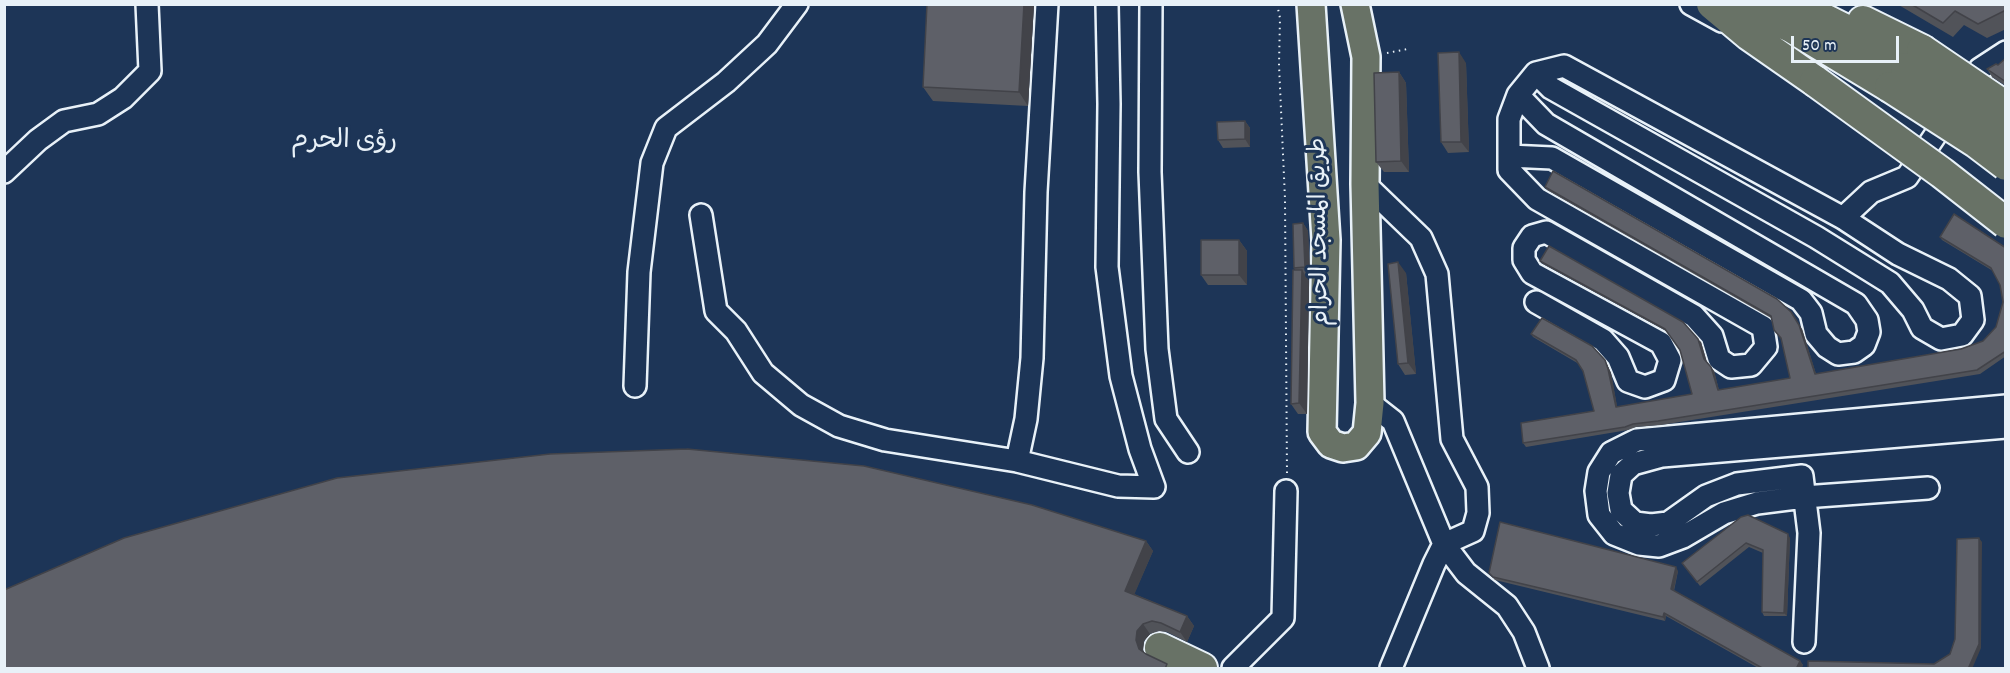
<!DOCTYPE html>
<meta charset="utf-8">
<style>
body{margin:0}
#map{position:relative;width:2010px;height:673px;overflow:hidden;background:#1d3557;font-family:Dekko,sans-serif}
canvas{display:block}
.frame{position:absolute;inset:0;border:6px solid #e8f1f8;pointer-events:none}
.scale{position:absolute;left:1791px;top:36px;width:108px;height:27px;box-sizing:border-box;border:3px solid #e8f1f8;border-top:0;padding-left:8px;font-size:18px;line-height:21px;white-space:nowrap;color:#e8f1f8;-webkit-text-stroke:4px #1d3557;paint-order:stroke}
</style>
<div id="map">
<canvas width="2010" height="673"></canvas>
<div class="frame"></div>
<div class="scale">50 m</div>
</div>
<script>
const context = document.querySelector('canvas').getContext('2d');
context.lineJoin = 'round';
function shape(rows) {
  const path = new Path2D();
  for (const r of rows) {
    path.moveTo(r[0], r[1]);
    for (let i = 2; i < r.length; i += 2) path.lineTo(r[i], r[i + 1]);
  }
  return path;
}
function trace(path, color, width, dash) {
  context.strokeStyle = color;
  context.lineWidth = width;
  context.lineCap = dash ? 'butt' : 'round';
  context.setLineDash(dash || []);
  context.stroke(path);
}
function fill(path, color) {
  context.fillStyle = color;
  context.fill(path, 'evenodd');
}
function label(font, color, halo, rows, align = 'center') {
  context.font = font + ' Dekko,"Playpen Sans Arabic",sans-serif';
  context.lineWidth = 6;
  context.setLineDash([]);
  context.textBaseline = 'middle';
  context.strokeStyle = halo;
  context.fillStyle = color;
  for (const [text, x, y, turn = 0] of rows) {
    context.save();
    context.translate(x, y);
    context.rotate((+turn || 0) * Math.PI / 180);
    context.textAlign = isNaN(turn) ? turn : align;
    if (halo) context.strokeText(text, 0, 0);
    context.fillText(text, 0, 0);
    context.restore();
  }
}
const path = shape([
 [1277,4,1280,18,1279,65,1285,199,1287,475],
 [1387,53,1408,49]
]);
const minor = shape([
 [1151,4,1150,172,1157,349,1166,419,1188,452],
 [1691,4,1722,21],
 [1536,73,1551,88,1816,237,1890,283,1913,310,1922,328,1941,339,1962,335,1973,320,1970,296,1949,279,1898,254,1843,218,1564,66,1536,73,1518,95,1509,119,1509,170,1537,199,1763,327,1766,347,1751,365,1731,367,1719,359,1712,336,1694,316,1546,232,1532,236,1524,248,1524,260,1532,273,1661,343,1670,360,1664,380,1645,387,1628,381,1618,357,1603,340,1536,302],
 [1509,156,1552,158,1801,300,1811,313,1816,334,1827,347,1838,354,1854,352,1864,345,1869,332,1867,320,1856,304,1546,124,1518,95],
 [4,172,38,140,64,121,98,114,123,98,150,71,147,4],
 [1365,184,1421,238,1437,274,1452,439,1477,487,1478,513,1473,531,1444,544],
 [701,215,716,311,736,331,763,373,801,405,839,426,885,440,1017,461,1118,486,1154,487,1140,449,1121,376,1107,267,1109,104,1107,4],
 [1843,218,1871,192,1907,177,1980,69,2006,52],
 [635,386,639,272,652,163,666,128,726,82,767,44,797,4],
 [1370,403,1393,421,1444,544,1466,573,1507,606,1524,632,1538,668],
 [1017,461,1026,419,1032,358,1036,192,1047,4],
 [1928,488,1804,497,1757,503,1724,513,1683,537,1659,546,1639,544,1614,534,1599,515,1596,491,1599,472,1611,453,1637,440,2006,406],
 [1804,642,1809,533,1802,476,1737,484,1706,496,1668,523,1651,525,1635,523,1621,510,1618,493,1621,475,1633,464,1662,456,2006,427],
 [1233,668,1283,618,1286,491],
 [1391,668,1434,564,1444,544]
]);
const major = shape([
 [1311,4,1326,240,1322,432,1331,444,1343,448,1356,446,1367,433,1370,403,1365,184,1366,57,1355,4]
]);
const highway = shape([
 [1712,4,1749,35,1815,81],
 [1744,4,1791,27,1890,87],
 [1794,4,1842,28,1906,68],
 [1863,21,1922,50],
 [1160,648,1202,668]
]);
const highwayBridge = shape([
 [1922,50,2006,107],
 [1906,68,2006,134],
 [1815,81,1942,173,2006,223],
 [1890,87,1977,143,2006,165]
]);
const wall = shape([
 [1034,4,1028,106,933,101,923,87],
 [1897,4,2006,4,2006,29,1987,38,1964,25,1953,37],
 [2006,58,2006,86,1992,77,1987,69,1998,65],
 [1466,63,1469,152,1448,153,1441,142],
 [1399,72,1406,83,1409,172,1384,172,1376,162],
 [1245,121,1250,128,1250,147,1223,148,1218,140],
 [1545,187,1802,329,1816,374,1961,349,1983,341,1996,327,2003,302,2000,285,1993,271,1942,240,1940,237,2006,248,2006,356,1980,374,1661,425,1636,427,1628,430,1526,447,1523,443,1594,411,1583,371,1579,364,1533,337,1531,334,1605,360,1611,373,1617,407,1692,394,1680,350,1668,332,1543,264,1540,261,1701,342,1707,362,1714,371,1719,390,1790,378,1781,339,1774,330,1771,318,1547,190],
 [1303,223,1308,231,1310,274,1305,275,1309,281,1307,414,1298,414,1291,404,1295,270,1294,268],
 [1239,240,1247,251,1247,285,1208,285,1201,275],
 [1406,273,1416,374,1405,375,1398,364],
 [1741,517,1790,538,1787,616,1764,616,1762,612,1763,553,1749,547,1700,586,1682,563],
 [1146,541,1153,551,1134,594,1187,616,1194,626,1187,642,1167,632,1159,631,1150,634,1144,641,1143,650,1144,652,4,669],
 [1678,571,1674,591,1800,661,1803,665,1801,669,1760,669,1666,616,1665,621,1495,580,1489,573]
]);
const shadedWall = shape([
 [1024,4,1034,4,1028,106,1019,92],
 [1459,52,1466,63,1469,152,1461,142],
 [1399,72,1406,83,1409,172,1401,161],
 [1245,121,1250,128,1250,147,1245,139],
 [1303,223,1308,231,1310,274,1305,267],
 [1239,240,1247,251,1247,285,1239,275],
 [1398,262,1406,273,1416,374,1408,363],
 [1302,270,1309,281,1307,414,1299,403],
 [1791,312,1802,329,1817,377,1815,374],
 [1698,339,1701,342,1707,363,1704,359],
 [1605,360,1611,373,1618,411,1616,407],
 [1711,367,1714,371,1720,394,1718,390],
 [1788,534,1790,538,1787,616,1784,613],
 [1979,538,1982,542,1981,648,1972,669,1968,669],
 [1146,541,1153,551,1132,600,1125,591],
 [1676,567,1678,571,1673,593,1671,589],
 [1664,613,1666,616,1665,621,1663,617],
 [1187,616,1194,626,1187,642,1180,632],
 [1143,624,1150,634,1144,641,1143,650,1146,658,1139,649,1136,640,1137,631],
 [1800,661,1803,665,1801,669,1796,669]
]);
const building = shape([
 [927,4,1024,4,1019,92,923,87,927,4],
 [1911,4,2006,4,2006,10,1978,24,1955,11,1943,23,1911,4],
 [1459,52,1461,142,1441,142,1438,53,1459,52],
 [2006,58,2006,82,1987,69,1996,64,1998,65,2006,58],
 [1399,72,1401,161,1376,162,1374,73,1399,72],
 [1245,121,1245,139,1218,140,1217,122,1245,121],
 [1553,171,1777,299,1791,312,1799,325,1815,374,1961,349,1983,341,1996,327,2003,302,2000,285,1991,268,1940,237,1954,214,2006,248,2006,351,1977,370,1658,421,1633,424,1625,427,1523,443,1521,423,1594,411,1583,371,1576,360,1531,334,1542,318,1592,346,1605,360,1608,369,1616,407,1692,394,1680,350,1665,329,1540,261,1549,246,1683,322,1698,339,1704,359,1711,367,1718,390,1790,378,1781,338,1774,330,1771,316,1545,187,1553,171],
 [1303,223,1305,267,1294,268,1293,224,1303,223],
 [1201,240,1239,240,1239,275,1201,275,1201,240],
 [1398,262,1408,363,1398,364,1388,264,1398,262],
 [1293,270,1302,270,1299,403,1291,404,1293,270],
 [687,449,864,466,1032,505,1146,541,1125,591,1187,616,1180,632,1161,623,1152,621,1143,624,1137,631,1136,640,1139,649,1146,654,1167,664,1165,669,4,669,4,590,124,538,337,478,550,454,687,449],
 [1748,515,1788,534,1784,613,1762,612,1763,550,1746,543,1697,582,1682,563,1741,517,1748,515],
 [1500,522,1676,567,1671,589,1800,661,1796,669,1764,669,1664,613,1663,617,1493,577,1489,573,1500,522],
 [1979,538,1979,644,1968,669,1808,669,1808,661,1934,664,1950,654,1955,639,1957,539,1979,538]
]);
const streetNames = [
 ["طريق المسجد الحرام",1322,232,-91]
];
const neighbourhoodNames = [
 ["رؤى الحرم",344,143]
];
trace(minor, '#e8f1f8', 26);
trace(major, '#e8f1f8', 32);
trace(highway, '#e8f1f8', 34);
trace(path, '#e8f1f8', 2, [1.5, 4.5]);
trace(minor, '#1d3557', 21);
trace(major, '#687266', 27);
trace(highway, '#687266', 30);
trace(highwayBridge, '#e8f1f8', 34, []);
trace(highwayBridge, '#687266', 30);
fill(wall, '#515359');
fill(shadedWall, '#424349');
fill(building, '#5e6068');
trace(building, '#424349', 1.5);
label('24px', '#e8f1f8', '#1d3557', streetNames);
label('26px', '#e8f1f8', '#1d3557', neighbourhoodNames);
</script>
